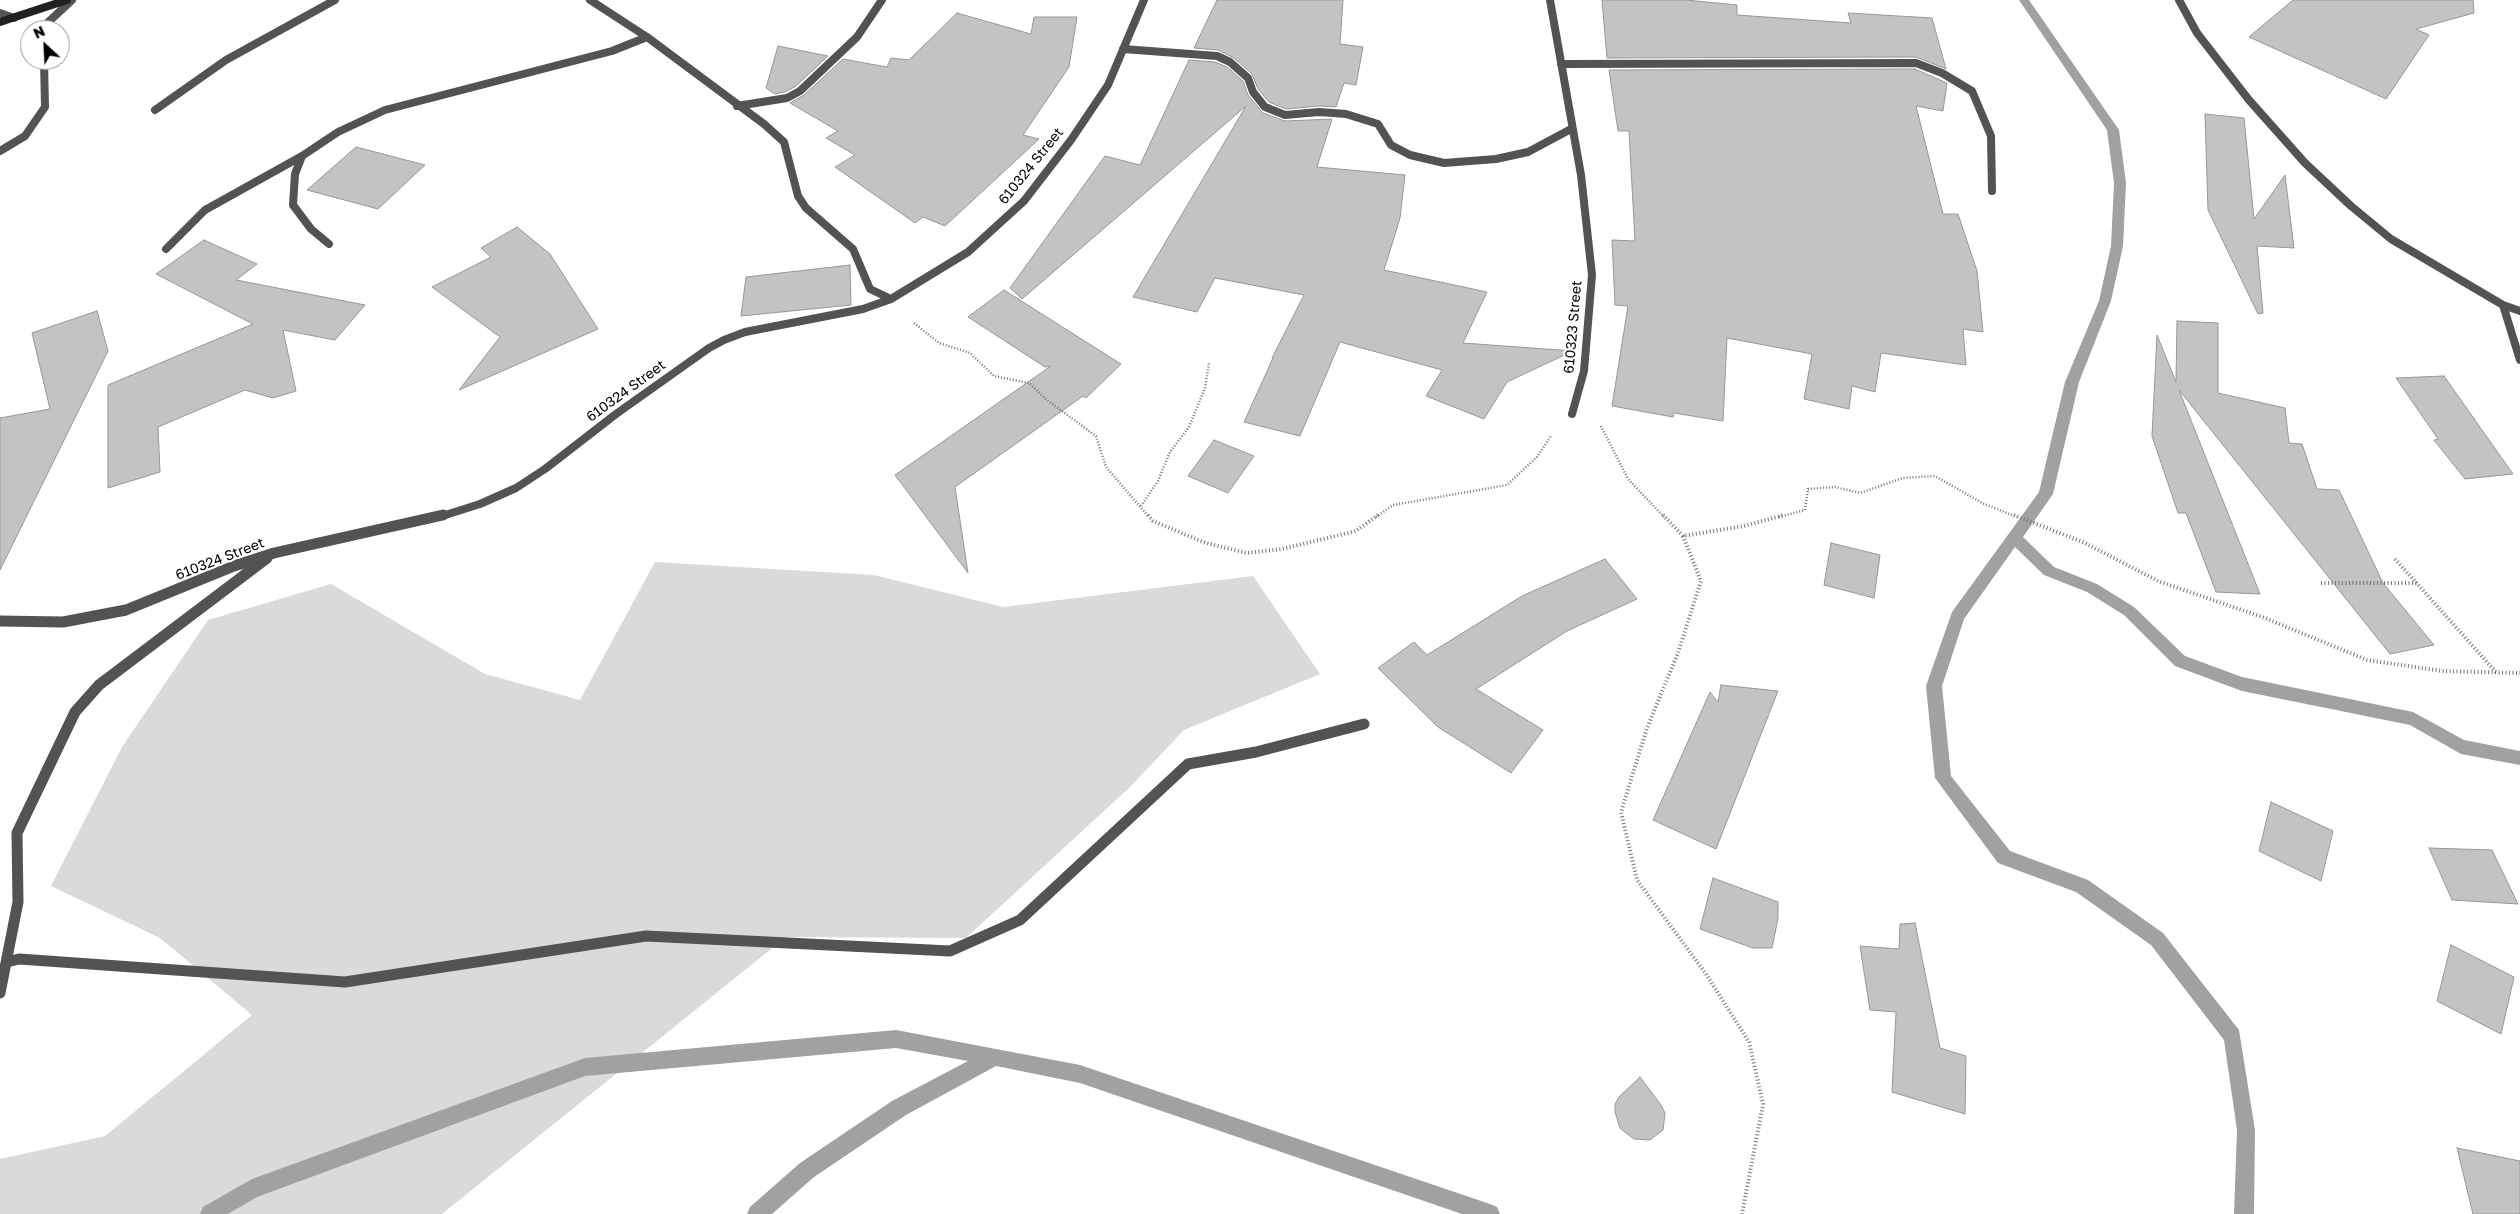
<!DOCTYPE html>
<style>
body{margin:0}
#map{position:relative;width:2520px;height:1214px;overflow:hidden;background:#fff;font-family:"Golos Text",sans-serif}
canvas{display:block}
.north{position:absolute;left:20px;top:20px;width:50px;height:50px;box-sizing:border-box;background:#fff;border:1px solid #999;border-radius:50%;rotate:335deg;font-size:14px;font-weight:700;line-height:20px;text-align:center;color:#000}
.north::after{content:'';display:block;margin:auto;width:18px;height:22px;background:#000;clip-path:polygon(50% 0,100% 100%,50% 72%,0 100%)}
</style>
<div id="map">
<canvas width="2520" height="1214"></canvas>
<div class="north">N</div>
</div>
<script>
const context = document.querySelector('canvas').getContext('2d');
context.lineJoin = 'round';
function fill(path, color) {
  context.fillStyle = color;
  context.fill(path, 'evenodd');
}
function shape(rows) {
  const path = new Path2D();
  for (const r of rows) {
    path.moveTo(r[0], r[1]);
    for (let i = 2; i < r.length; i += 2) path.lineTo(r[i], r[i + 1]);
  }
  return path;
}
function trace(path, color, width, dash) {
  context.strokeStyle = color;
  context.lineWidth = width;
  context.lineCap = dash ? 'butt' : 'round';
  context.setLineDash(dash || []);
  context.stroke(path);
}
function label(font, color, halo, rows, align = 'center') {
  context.font = font + ' "Golos Text",sans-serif';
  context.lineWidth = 4;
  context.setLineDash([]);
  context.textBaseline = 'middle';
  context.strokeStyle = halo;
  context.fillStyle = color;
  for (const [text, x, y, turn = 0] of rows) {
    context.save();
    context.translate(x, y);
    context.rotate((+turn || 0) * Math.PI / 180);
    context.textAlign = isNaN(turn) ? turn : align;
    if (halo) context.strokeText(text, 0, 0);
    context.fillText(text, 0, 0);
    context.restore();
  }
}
const green = shape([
 [655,562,874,575,1003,607,1253,576,1320,674,1184,730,1130,787,966,938,786,937,442,1214,0,1214,0,1159,105,1136,252,1015,160,938,51,886,122,747,208,620,331,584,485,674,580,700]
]);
const stream = shape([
 [2019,0,2029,0,2119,130,2126,183,2123,246,2111,301,2079,382,2053,494,2023,537,2054,567,2097,584,2134,607,2185,656,2242,677,2413,712,2464,740,2520,751,2520,765,2461,754,2410,725,2242,691,2175,666,2124,615,2087,592,2044,575,2015,547,1964,619,1942,686,1951,776,2010,851,2088,880,2163,933,2239,1030,2255,1130,2254,1214,2234,1214,2237,1130,2224,1040,2151,945,2076,892,1998,863,1935,778,1926,686,1952,612,2039,492,2065,382,2099,301,2111,246,2114,183,2107,130,2019,0],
 [896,1030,1080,1065,1490,1204,1497,1207,1500,1214,1462,1214,1080,1083,996,1066,906,1115,814,1177,772,1214,747,1214,750,1207,800,1163,892,1101,968,1061,896,1048,585,1076,257,1197,228,1214,200,1214,203,1207,252,1179,585,1058,896,1030]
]);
const building = shape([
 [1217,0,1343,0,1340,44,1363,47,1356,85,1344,83,1336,107,1319,106,1286,109,1269,102,1258,89,1252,74,1234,58,1218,50,1194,48,1217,0],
 [1602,0,1686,0,1737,5,1737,15,1851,23,1848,13,1932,18,1946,69,1916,57,1607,58,1602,0],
 [2293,0,2473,0,2474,13,2416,29,2429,35,2386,99,2249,37,2293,0],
 [957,13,1031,34,1034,17,1077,17,1069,67,1023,135,1039,139,945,226,923,217,915,223,835,167,855,155,826,138,838,131,790,103,804,95,843,59,887,67,891,58,909,60,957,13],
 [778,46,828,56,796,86,785,92,775,94,766,88,778,46],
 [1189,60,1215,62,1227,67,1243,81,1248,95,1263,113,1285,121,1332,119,1317,167,1405,175,1400,218,1384,270,1487,292,1463,343,1573,351,1507,382,1484,419,1426,396,1442,370,1340,342,1300,436,1244,422,1273,358,1272,358,1304,295,1215,278,1197,312,1133,297,1246,106,1022,299,1010,288,1105,156,1140,165,1189,60],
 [1915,69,1947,83,1943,111,1916,106,1943,214,1958,214,1977,271,1983,332,1963,329,1966,365,1881,353,1875,392,1852,386,1849,409,1804,399,1812,354,1727,338,1723,421,1674,413,1673,417,1612,406,1628,306,1615,305,1612,240,1635,241,1629,131,1618,131,1609,70,1915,69],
 [2205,114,2244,118,2254,219,2285,175,2294,248,2257,246,2263,313,2258,314,2208,210,2205,114],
 [356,147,425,165,378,209,307,190,356,147],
 [517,227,550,254,598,329,459,390,500,337,432,287,491,257,481,248,517,227],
 [204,240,257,264,236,280,365,305,335,340,283,330,296,391,273,398,245,390,158,427,160,472,108,488,108,385,253,324,156,274,204,240],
 [850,265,851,305,741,316,746,277,850,265],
 [1004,290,1121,364,1086,398,1083,396,955,487,968,573,895,475,1051,366,1045,367,968,317,1004,290],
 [97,311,108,351,0,570,0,418,50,409,32,333,97,311],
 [2177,321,2218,323,2218,393,2285,408,2289,443,2302,444,2317,489,2339,490,2383,583,2434,645,2390,654,2179,390,2260,594,2216,592,2186,513,2178,513,2152,436,2157,335,2176,382,2177,321],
 [2444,376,2513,474,2465,479,2434,440,2438,439,2396,378,2444,376],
 [1214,440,1254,456,1228,493,1188,476,1214,440],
 [1831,543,1880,555,1874,598,1824,585,1831,543],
 [1605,559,1637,599,1567,631,1476,689,1543,730,1511,773,1438,727,1378,668,1414,642,1427,655,1522,596,1605,559],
 [1721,685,1778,691,1716,849,1653,820,1710,692,1718,702,1721,685],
 [2271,802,2333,831,2321,881,2259,851,2271,802],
 [2429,848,2492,850,2518,904,2452,900,2429,848],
 [1713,878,1778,902,1778,918,1772,948,1753,948,1700,929,1713,878],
 [1915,923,1940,1048,1966,1056,1965,1114,1892,1092,1896,1012,1870,1010,1860,946,1899,949,1900,924,1915,923],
 [2451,945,2514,977,2501,1034,2437,1001,2451,945],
 [1640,1077,1661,1105,1665,1113,1663,1130,1650,1140,1634,1139,1626,1133,1620,1128,1615,1112,1615,1104,1619,1097,1640,1077],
 [2457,1148,2520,1161,2520,1214,2473,1214,2457,1148]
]);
const pathFar1 = shape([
 [914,323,939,343,970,353,994,376,1029,383,1047,400,1096,436,1106,467,1149,517],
 [1601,426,1628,479,1664,517],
 [1141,506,1158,481,1170,452,1189,427,1205,388,1209,363],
 [1376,517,1393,505,1507,485,1537,457,1551,436],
 [1779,517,1805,510,1808,489,1835,487,1860,493,1903,478,1935,476,1982,503,2017,517]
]);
const path = shape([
 [1148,515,1153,521,1203,542,1246,553,1282,549,1356,531,1378,515],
 [1663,515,1683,536,1744,526,1784,515],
 [2014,515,2085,543,2158,581,2265,618,2367,660,2442,671,2520,673],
 [1683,536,1701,581,1678,653,1647,728,1621,812,1637,880,1706,974,1749,1042,1763,1104,1742,1214],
 [2395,559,2496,672],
 [2321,583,2417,583]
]);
const streetFar1 = shape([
 [590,0,647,37,764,124,784,142,798,196,806,208,853,249,870,289,891,299],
 [1550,0,1581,175,1592,275,1584,371,1572,414],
 [2179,0,2197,33,2249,100,2305,163,2351,206,2391,239,2503,305,2520,311],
 [0,13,14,18],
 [43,30,43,27,72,0],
 [1123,49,1217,56,1230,62,1248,78,1253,92,1265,107,1285,115,1319,112,1346,114,1378,124,1391,145,1410,155,1444,163,1496,159,1528,152,1571,129],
 [1561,64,1916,63,1942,73,1972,91,1991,136,1992,191],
 [737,106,787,98,800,91,857,37,882,0],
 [155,110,226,60,335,0],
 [0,151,25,136,45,107,44,60],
 [302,156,295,174,293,205,311,229,329,244],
 [166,249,205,210,302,156,338,132,385,110,612,51,647,37],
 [2503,305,2520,360],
 [439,517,480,504,516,488,545,469,616,414,709,348,724,340,745,332,863,309,891,299,968,252,1024,201,1071,140,1108,85,1144,0]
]);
const street = shape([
 [0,621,63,622,126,610,234,566,274,553,443,515],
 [7,962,19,959,345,982,646,936,950,951,1020,920,1188,764,1256,752,1364,724],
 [0,993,18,902,17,833,75,712,99,685,267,558]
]);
const secondary = shape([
 [0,22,67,0]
]);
const streetNames = [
 ["610324 Street",1031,166,-51],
 ["610323 Street",1573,327,-85],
 ["610324 Street",626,391,-36],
 ["610324 Street",220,559,-21]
];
fill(green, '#dadada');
fill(stream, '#a1a1a1');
fill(building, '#c3c3c3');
trace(building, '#979797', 1);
trace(pathFar1, '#757575', 2.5, [1, 2]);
trace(path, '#757575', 4, [1, 2.5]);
trace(streetFar1, '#535353', 8);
trace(street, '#535353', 11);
trace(secondary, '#202020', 8);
label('14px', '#000', '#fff', streetNames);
</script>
